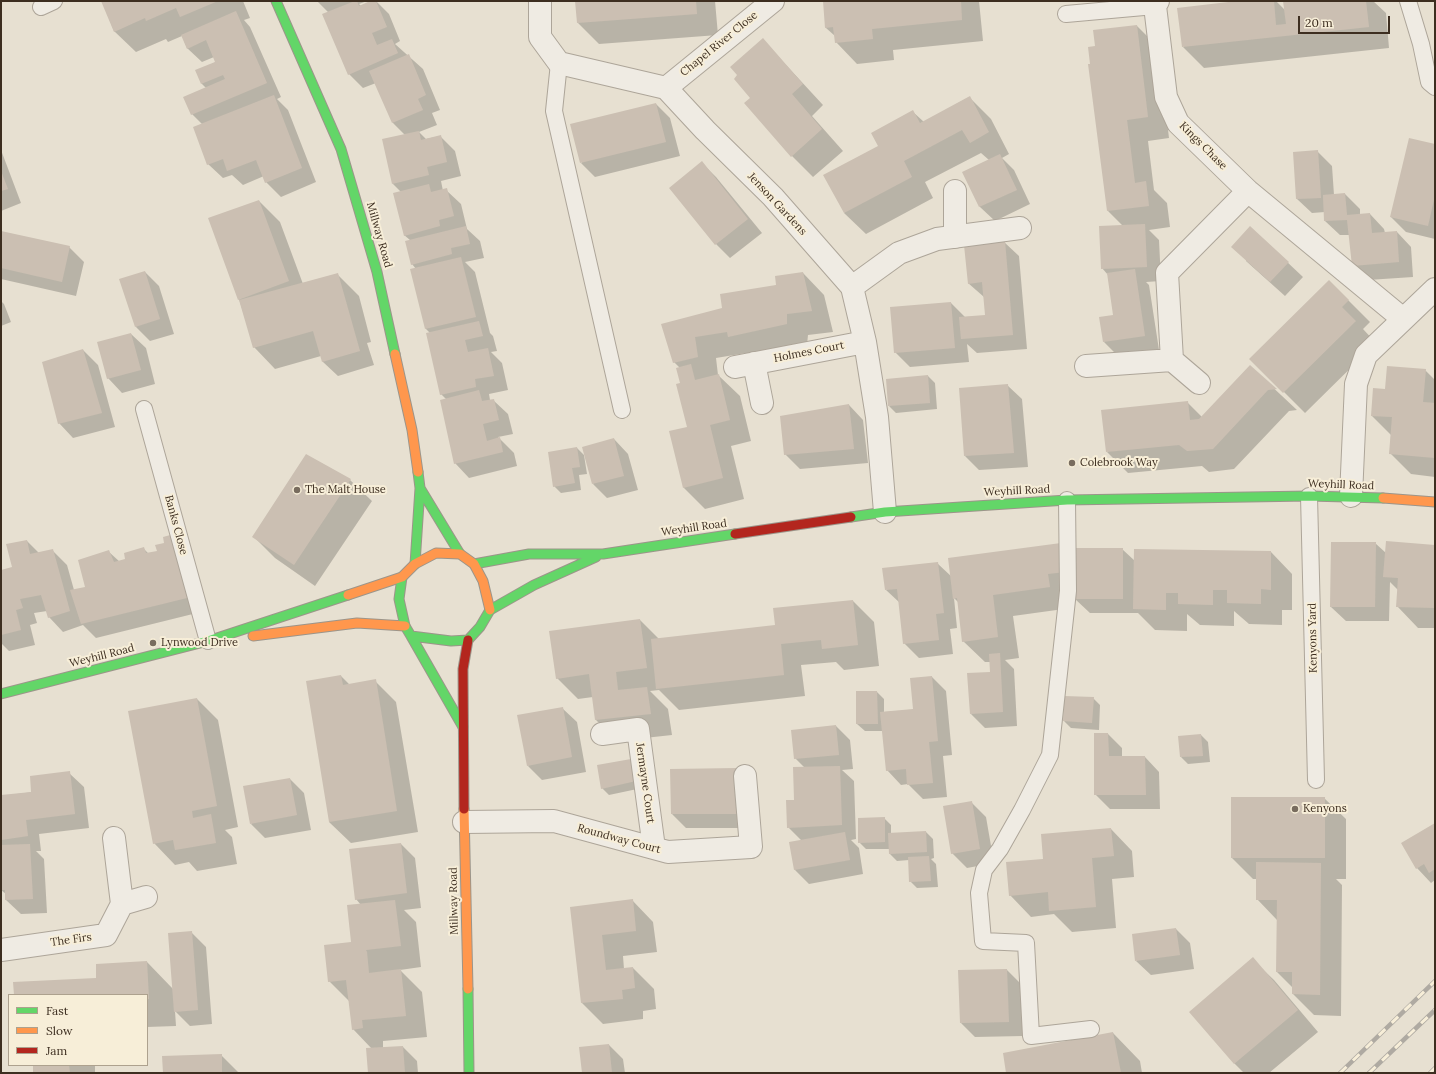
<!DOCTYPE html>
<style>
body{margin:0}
#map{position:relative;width:1436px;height:1074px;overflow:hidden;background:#e7e0d1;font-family:Lora,serif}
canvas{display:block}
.frame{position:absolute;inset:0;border:2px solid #3d2e20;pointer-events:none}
.legend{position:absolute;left:8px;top:994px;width:140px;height:72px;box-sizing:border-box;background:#f7eed8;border:1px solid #ada18e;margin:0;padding:5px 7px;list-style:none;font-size:12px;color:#3d2e20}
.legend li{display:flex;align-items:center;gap:8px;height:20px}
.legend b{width:20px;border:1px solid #ada18e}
.scale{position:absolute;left:1298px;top:16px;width:92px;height:18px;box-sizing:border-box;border:2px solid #3d2e20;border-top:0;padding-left:5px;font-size:12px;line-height:14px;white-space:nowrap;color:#3d2e20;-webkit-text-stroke:3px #f7eed8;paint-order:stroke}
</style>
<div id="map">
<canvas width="1436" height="1074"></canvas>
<div class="frame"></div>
<ul class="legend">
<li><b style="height:5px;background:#63d668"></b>Fast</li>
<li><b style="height:5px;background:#ff974d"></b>Slow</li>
<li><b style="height:5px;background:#b3261e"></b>Jam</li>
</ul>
<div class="scale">20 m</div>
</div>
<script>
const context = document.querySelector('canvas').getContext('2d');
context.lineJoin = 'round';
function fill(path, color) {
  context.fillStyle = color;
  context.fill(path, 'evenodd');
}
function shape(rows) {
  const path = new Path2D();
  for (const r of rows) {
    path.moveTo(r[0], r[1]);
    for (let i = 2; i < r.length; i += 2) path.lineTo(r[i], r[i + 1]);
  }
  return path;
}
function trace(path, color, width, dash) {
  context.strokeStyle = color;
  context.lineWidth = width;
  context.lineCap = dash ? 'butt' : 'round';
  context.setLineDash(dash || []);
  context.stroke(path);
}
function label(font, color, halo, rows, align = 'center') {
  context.font = font + ' Lora,serif';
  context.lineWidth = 4;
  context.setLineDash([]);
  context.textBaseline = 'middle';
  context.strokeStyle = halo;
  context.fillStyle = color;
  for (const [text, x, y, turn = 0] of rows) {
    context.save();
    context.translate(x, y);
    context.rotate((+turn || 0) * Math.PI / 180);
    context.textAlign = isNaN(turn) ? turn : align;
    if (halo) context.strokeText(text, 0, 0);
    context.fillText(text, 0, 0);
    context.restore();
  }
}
const shadow = shape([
 [102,1,243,1,250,18,244,20,250,27,281,97,277,99,288,110,316,182,281,197,266,182,264,176,243,185,232,175,223,178,208,164,202,124,192,114,206,88,202,84,196,71,216,62,214,57,202,62,187,48,182,36,168,42,166,39,136,52,114,31],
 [317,1,367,1,359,4,361,6,376,1,389,14,400,41,395,44,423,69,440,110,432,113,437,125,419,132,426,139,440,136,455,151,461,176,441,181,443,191,446,190,461,204,467,229,480,241,484,258,465,262,475,272,490,333,493,336,497,351,491,352,502,363,508,390,489,394,490,400,493,400,508,414,513,434,498,437,514,453,517,466,469,478,455,463,446,399,441,394,430,333,426,329,412,270,416,269,412,264,410,240,404,235,401,192,393,184,383,140,405,135,393,123,376,83,363,88,349,74,329,13],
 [576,1,715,1,718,35,599,44,578,23],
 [824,1,979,1,983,41,893,50,894,60,857,64,836,42,835,36,826,28],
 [1246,1,1276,1,1285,10,1284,1,1373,1,1386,13,1389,48,1204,68,1183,47],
 [1137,26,1158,47,1169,138,1148,141,1154,190,1167,203,1170,227,1149,230,1159,240,1161,281,1146,282,1149,285,1159,350,1118,356,1104,342,1114,315,1108,275,1102,268,1123,226,1108,211,1090,65,1096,47],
 [763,40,823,105,812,116,843,151,813,177,792,156,752,98],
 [969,97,991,119,1009,154,1002,158,1014,170,1030,204,995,221,980,207,964,173,989,160,981,153,925,182,933,198,866,234,844,213,879,146,913,112,924,122],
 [656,104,670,118,680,156,595,177,581,163],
 [1435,145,1435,239,1406,232,1391,217],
 [1,150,21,203,1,211],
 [1317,151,1332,166,1334,195,1345,194,1360,209,1360,215,1370,214,1384,229,1385,233,1397,232,1411,247,1413,277,1368,280,1353,265,1350,235,1340,235,1325,221,1325,212,1312,213,1297,199,1294,153],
 [702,163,716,177,762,233,730,258,716,244],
 [259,201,280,222,303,284,337,274,359,296,371,342,367,343,374,365,338,376,323,362,321,356,275,369,254,347,239,299],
 [1250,227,1303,277,1285,296,1246,261],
 [1,232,69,247,84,262,76,296,1,279],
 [1004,242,1019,256,1027,349,977,353,967,344,969,362,910,367,895,352,951,303,965,317,986,316,984,297,968,283],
 [145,272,159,286,174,334,150,341,136,327],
 [803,273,824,295,833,332,808,335,807,345,750,358,746,353,716,358,718,375,740,396,751,441,731,446,744,499,705,509,684,488,688,427,680,368,674,362,662,325,723,309],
 [1329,281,1370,322,1363,329,1376,343,1305,413,1251,359],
 [1,301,4,304,11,322,1,326],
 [131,334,146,348,155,384,122,393,108,378],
 [83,350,98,365,115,427,73,438,59,423],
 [1250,366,1297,410,1289,411,1234,469,1209,472,1202,466,1128,473,1107,452,1187,402,1202,417],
 [1425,370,1435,380,1435,477,1411,474,1390,453,1391,435,1372,416,1386,390],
 [928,376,935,383,937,409,896,413,889,406],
 [1007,385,1022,399,1028,467,979,470,965,456],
 [849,405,863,420,868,463,800,469,785,454],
 [614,439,628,454,638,490,607,498,593,484],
 [577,448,584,455,587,474,579,475,581,490,561,493,554,486],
 [350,480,372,501,315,586,275,558,254,537],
 [27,541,39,553,52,550,67,565,74,590,86,588,109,552,120,562,127,560,144,549,205,611,96,638,83,625,63,632,49,617,47,611,34,613,37,623,30,625,35,645,9,651,1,643,1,571,13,568],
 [1375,543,1386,553,1435,546,1435,628,1418,628,1397,606,1398,590,1390,582,1389,621,1346,621,1331,607],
 [1122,549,1135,561,1135,550,1271,552,1292,574,1292,610,1282,610,1282,625,1249,624,1234,611,1234,626,1200,625,1187,614,1187,631,1155,630,1138,613,1090,613,1075,599,1071,608,1013,616,1019,658,1005,660,1014,669,1017,726,985,728,971,714,991,673,991,662,985,662,963,641,958,602,954,598,957,628,950,629,953,654,919,658,904,643,900,603,886,590,937,563,952,577],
 [853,601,874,622,879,666,844,670,836,662,801,665,805,696,679,710,659,690,650,691,668,709,672,735,617,741,596,720,593,697,578,699,557,678,640,620,659,639,776,626],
 [341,676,350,685,375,681,396,702,418,832,351,843,329,822],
 [932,677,946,691,952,755,943,756,947,797,923,799,908,784,901,785,887,770,883,731,865,731,857,724,857,692,877,692,884,699,884,712,914,710],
 [1065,697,1093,698,1100,705,1099,730,1071,728,1064,721],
 [197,699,218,720,238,827,225,830,232,837,237,864,197,871,189,862,175,865,154,843],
 [562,708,577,722,586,772,542,780,528,766],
 [836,726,850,740,853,769,842,770,854,781,856,839,851,840,859,848,863,874,809,884,795,870,802,841,788,827,805,768,795,758],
 [1108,734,1122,748,1122,757,1145,757,1159,772,1160,809,1110,809,1095,794],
 [1201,735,1208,742,1210,762,1188,764,1181,757],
 [631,760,642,788,609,795,602,788],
 [736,769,751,828,686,828,672,814],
 [69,773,84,787,89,828,39,834,41,851,36,851,44,859,47,913,21,914,6,900,6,894,1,890,1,796,33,792],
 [290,779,304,793,311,830,265,838,251,824],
 [1324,798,1346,819,1346,879,1336,879,1342,885,1341,1016,1314,1015,1293,994,1293,988,1277,972,1277,920,1257,899,1257,879,1253,879,1232,858],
 [971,802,986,817,994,863,967,868,952,853],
 [884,818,891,825,891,834,926,832,933,839,934,858,931,859,936,864,938,887,917,888,910,881,909,860,897,861,890,854,890,849,866,849,859,842],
 [1435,824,1435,880,1431,883,1417,868],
 [1111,829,1132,851,1134,877,1112,879,1116,928,1072,932,1054,914,1031,917,1010,895,1044,860],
 [401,844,415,858,421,908,404,910,416,922,421,967,400,970,422,992,427,1037,383,1041,383,1048,403,1047,417,1061,418,1073,369,1073,372,1049,353,1029,350,1002,329,981,352,943,361,905,356,899],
 [632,900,653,922,657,952,623,956,624,969,633,968,654,989,656,1009,643,1011,643,1019,603,1024,582,1003,571,908],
 [1176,929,1190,943,1194,969,1151,975,1136,961],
 [191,932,206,947,212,1024,190,1026,175,1011,176,1026,147,1027,147,995,15,995,97,979,147,962,173,989],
 [1252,959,1274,980,1318,1032,1269,1073,1244,1073,1234,1063],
 [1007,970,1021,984,1023,1036,975,1037,961,1023],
 [1113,1033,1140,1061,1142,1073,1007,1073],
 [609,1045,623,1059,625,1073,583,1073],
 [221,1055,239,1073,164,1073],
 [34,1065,95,1065,95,1073,34,1073]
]);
const building = shape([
 [101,1,218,1,180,17,176,8,146,21,145,18,114,32],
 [355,1,357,1,359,6,370,1,376,1,387,27,372,33,377,45,392,39,398,53,348,75,322,14],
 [575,1,696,1,697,14,577,23],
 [823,1,961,1,962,20,872,29,873,39,835,43,833,27,825,28],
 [1237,1,1274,1,1276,25,1286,24,1283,1,1366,1,1369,27,1182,47,1177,8],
 [236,11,267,83,191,115,183,97,225,79,223,75,201,84,195,70,215,62,206,40,187,49,181,35],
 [1137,25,1148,117,1127,120,1135,183,1146,181,1149,206,1107,211,1088,64,1090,64,1088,47,1095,46,1093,30],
 [763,38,803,84,792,94,822,129,791,157,744,103,750,98,734,79,737,75,730,67],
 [409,54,426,95,418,99,423,110,392,123,369,71],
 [274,95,302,168,265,183,256,160,227,171,223,159,207,165,193,127],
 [970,96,989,132,970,143,962,130,904,161,912,177,844,213,823,175,878,146,871,133,913,110,920,123],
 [656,103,666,142,580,163,570,124],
 [419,131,421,140,441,135,447,162,427,167,429,175,392,184,382,139],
 [1409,138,1435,144,1435,195,1428,226,1390,217],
 [1318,150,1321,198,1296,199,1293,152],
 [1000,154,1017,190,979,207,962,172],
 [702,161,748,219,715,245,669,188],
 [1,171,8,189,1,191],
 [429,184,431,192,447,188,454,216,439,220,440,226,404,236,393,193],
 [1345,193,1347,215,1370,213,1372,233,1397,231,1399,262,1352,266,1347,220,1324,221,1323,195],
 [259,200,289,281,238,300,208,218],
 [1145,224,1147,267,1101,269,1099,226],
 [466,226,470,244,451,248,452,254,411,265,405,241],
 [1250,226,1289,262,1270,282,1231,247],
 [1,231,70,246,62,282,1,268],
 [1005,241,1013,335,961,339,959,317,985,315,982,282,968,284,964,245],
 [461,257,476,317,425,329,410,269],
 [1135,269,1145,336,1103,342,1099,317,1113,315,1107,273],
 [145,271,160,319,135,327,119,279],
 [803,272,812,311,787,314,787,324,728,337,727,332,695,337,698,357,673,363,661,324,722,308,720,294,776,285,775,276],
 [338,273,360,351,322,362,313,331,253,348,239,300],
 [1329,280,1349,300,1342,307,1356,321,1283,393,1249,359],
 [951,302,955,348,894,353,890,307],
 [479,321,483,336,465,340,468,352,488,348,494,376,475,379,476,387,440,395,426,333],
 [131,333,141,370,107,379,97,342],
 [83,349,102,413,58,424,42,362],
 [691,364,695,380,719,374,730,420,710,425,723,478,683,488,669,431,687,427,676,384,680,383,676,368],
 [1250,365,1277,389,1268,390,1213,449,1187,451,1179,445,1106,452,1101,410,1188,401,1190,420,1199,419],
 [1387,366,1426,369,1423,402,1435,403,1435,458,1389,454,1392,417,1371,416,1373,388,1385,389],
 [928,375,930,403,888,406,886,379],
 [1008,384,1014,453,964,456,959,388],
 [479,390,482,401,494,399,499,420,483,424,487,441,500,437,503,452,454,464,440,400],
 [849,404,854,449,784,455,780,416],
 [614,438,624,476,592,484,582,447],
 [577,447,580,467,572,468,575,483,553,487,548,452],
 [306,454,351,479,294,565,252,537],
 [174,534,191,597,81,624,70,590,85,587,78,560,109,550,114,562,125,559,124,553,144,547,146,553,157,551,155,545,164,543,163,537],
 [27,540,30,554,53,549,70,611,48,618,41,595,20,599,23,608,16,610,21,630,1,635,1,570,12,567,6,544],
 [1386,541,1435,545,1435,608,1396,607,1398,578,1383,577],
 [1331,542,1376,542,1375,607,1330,607],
 [1061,543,1065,572,1048,574,1050,587,993,595,998,637,962,642,957,598,953,599,948,558],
 [1074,548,1123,548,1123,599,1074,599],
 [1134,549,1271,551,1271,590,1261,589,1261,604,1227,603,1227,590,1213,590,1213,605,1178,604,1178,593,1166,593,1166,610,1133,609],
 [938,562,944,613,936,614,939,640,903,644,897,589,885,590,882,568],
 [853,600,858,645,822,649,821,640,781,644,784,675,656,689,651,639,775,625,773,608],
 [640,619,647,668,616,672,618,690,647,687,651,714,595,720,589,674,556,679,549,631],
 [1000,653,1003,712,970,714,967,673,990,672,989,654],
 [341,675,343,685,376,679,397,811,329,822,306,681],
 [932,676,938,741,929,742,933,783,907,785,906,769,886,771,880,712,913,709,910,678],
 [856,691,877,691,878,724,856,724],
 [1064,696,1094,697,1092,723,1063,721],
 [197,698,217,806,192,811,193,818,211,814,216,843,175,850,173,840,153,844,128,711],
 [563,707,572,757,527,766,517,715],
 [836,725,839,755,794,759,791,730],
 [1094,733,1108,733,1109,756,1145,756,1146,795,1094,795],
 [1201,734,1203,756,1180,757,1178,736],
 [631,759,636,781,601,789,597,765],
 [840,766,842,825,787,828,786,800,794,800,793,767],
 [737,768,737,814,671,814,670,769],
 [70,771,75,814,26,820,28,836,1,840,1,795,31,792,30,776],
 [290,778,297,815,250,824,243,786],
 [1231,797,1325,797,1325,858,1231,858],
 [972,801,980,849,951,854,943,806],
 [885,817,885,842,858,843,858,818],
 [1435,823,1435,869,1429,873,1424,864,1416,869,1401,843],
 [1111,828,1114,856,1092,858,1096,907,1049,911,1048,892,1009,896,1006,862,1043,859,1041,834],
 [926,831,927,852,889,854,888,833],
 [845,832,850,860,794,870,789,842],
 [401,843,407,893,355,900,349,849],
 [30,844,33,899,5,900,5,890,1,890,1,845],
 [929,856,931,881,909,882,908,857],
 [1256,862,1321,863,1320,995,1292,994,1292,972,1276,972,1277,900,1256,900],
 [633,899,636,931,602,935,606,970,633,967,635,988,622,990,623,999,581,1003,570,907],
 [395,900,401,946,366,950,367,952,369,973,401,969,406,1016,362,1020,363,1028,352,1030,346,980,328,982,324,945,351,942,347,905],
 [1176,928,1180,955,1135,961,1132,934],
 [192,931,198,1010,174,1012,168,933],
 [1253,957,1298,1010,1234,1064,1189,1012],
 [147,961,149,999,147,999,147,995,14,995,13,982,96,978,96,964],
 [1007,969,1009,1022,960,1023,958,970],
 [1113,1032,1121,1073,1006,1073,1003,1053],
 [609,1044,612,1073,582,1073,579,1047],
 [403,1046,405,1073,368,1073,366,1048],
 [222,1054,222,1073,163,1073,162,1056],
 [33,1065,69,1065,70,1073,33,1073]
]);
const lane = shape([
 [1408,1,1421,44,1429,82,1435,87],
 [41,7,54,1],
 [1066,14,1155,6],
 [559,63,554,111,622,410],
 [144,409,208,641],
 [1309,496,1316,780],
 [1067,500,1068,591,1050,755,1022,810,1000,849,984,870,979,893,983,941,1026,943,1031,1036,1091,1029]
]);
const street = shape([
 [540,1,540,37,559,63,666,88,705,130,773,197,852,287,865,342,877,417,885,512],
 [1158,1,1155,6,1166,97,1178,123,1248,191,1403,319],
 [666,88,773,1],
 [955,237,955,191],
 [852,287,899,253,937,239,1020,228],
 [1172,360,1199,383],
 [754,363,762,403],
 [1086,366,1172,360,1167,273,1248,191],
 [735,367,865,342],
 [1351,496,1356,384,1366,355,1435,289],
 [602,734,638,729,654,848],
 [464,822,554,821,668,852,751,847,745,776],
 [114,838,122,904,146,897],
 [1,950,106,935,122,904]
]);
const fast = shape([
 [276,1,341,149,377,272,395,354],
 [420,488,460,554],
 [851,517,885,512,1067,500,1309,496,1383,498],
 [415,564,420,488,418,472],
 [474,564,529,554,603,554,735,534],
 [402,577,399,599,405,626,411,636,451,641,468,640,480,627,490,610,534,585,596,557],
 [411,636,463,727],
 [1,694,208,641,348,595],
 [468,989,469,1073]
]);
const slow = shape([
 [395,354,412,430,418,472],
 [1383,498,1435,502],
 [348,595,402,577,415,564,436,553,460,554,474,564,483,581,490,610],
 [253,636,357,623,405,626],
 [464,809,468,989]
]);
const jam = shape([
 [735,534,851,517],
 [464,809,463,669,468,640]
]);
const rail = shape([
 [1340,1073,1435,981],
 [1369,1073,1435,1010],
 [1430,1073,1435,1068]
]);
const markers = [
 [1072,463,4,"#786c5e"],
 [297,490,4,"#786c5e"],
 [153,643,4,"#786c5e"],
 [1295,809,4,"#786c5e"]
];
const streetNames = [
 ["Chapel River Close",719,44,-39],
 ["Kings Chase",1203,146,45],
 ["Jenson Gardens",777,204,47],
 ["Millway Road",379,235,74],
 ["Holmes Court",809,352,-11],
 ["Weyhill Road",1341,485,2],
 ["Weyhill Road",1017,491,-3],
 ["Banks Close",176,525,75],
 ["Weyhill Road",694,528,-8],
 ["Kenyons Yard",1313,638,-91],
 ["Weyhill Road",102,656,-14],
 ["Jermayne Court",645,783,82],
 ["Roundway Court",619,839,15],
 ["Millway Road",454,901,-91],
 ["The Firs",71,940,-8]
];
const poiNames = [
 ["Colebrook Way",1080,463],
 ["The Malt House",305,490],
 ["Lynwood Drive",161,643],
 ["Kenyons",1303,809]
];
fill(shadow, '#0003');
fill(building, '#cbbfb2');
trace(lane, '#ada599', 18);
trace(street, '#ada599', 24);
trace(fast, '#9c958a', 11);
trace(slow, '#9c958a', 11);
trace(jam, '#9c958a', 11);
trace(lane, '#efebe3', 16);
trace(street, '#efebe3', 22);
trace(fast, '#63d668', 9);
trace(slow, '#ff974d', 9);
trace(jam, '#b3261e', 9);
trace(rail, '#afaaa2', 4.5);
trace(rail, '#f7eed8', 3, [9]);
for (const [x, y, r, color] of markers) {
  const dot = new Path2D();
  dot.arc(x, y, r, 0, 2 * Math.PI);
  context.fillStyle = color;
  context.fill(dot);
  trace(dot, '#f7eed8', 1.5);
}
label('11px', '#3d2e20', '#f7eed8', streetNames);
label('11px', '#3d2e20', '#f7eed8', poiNames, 'left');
</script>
